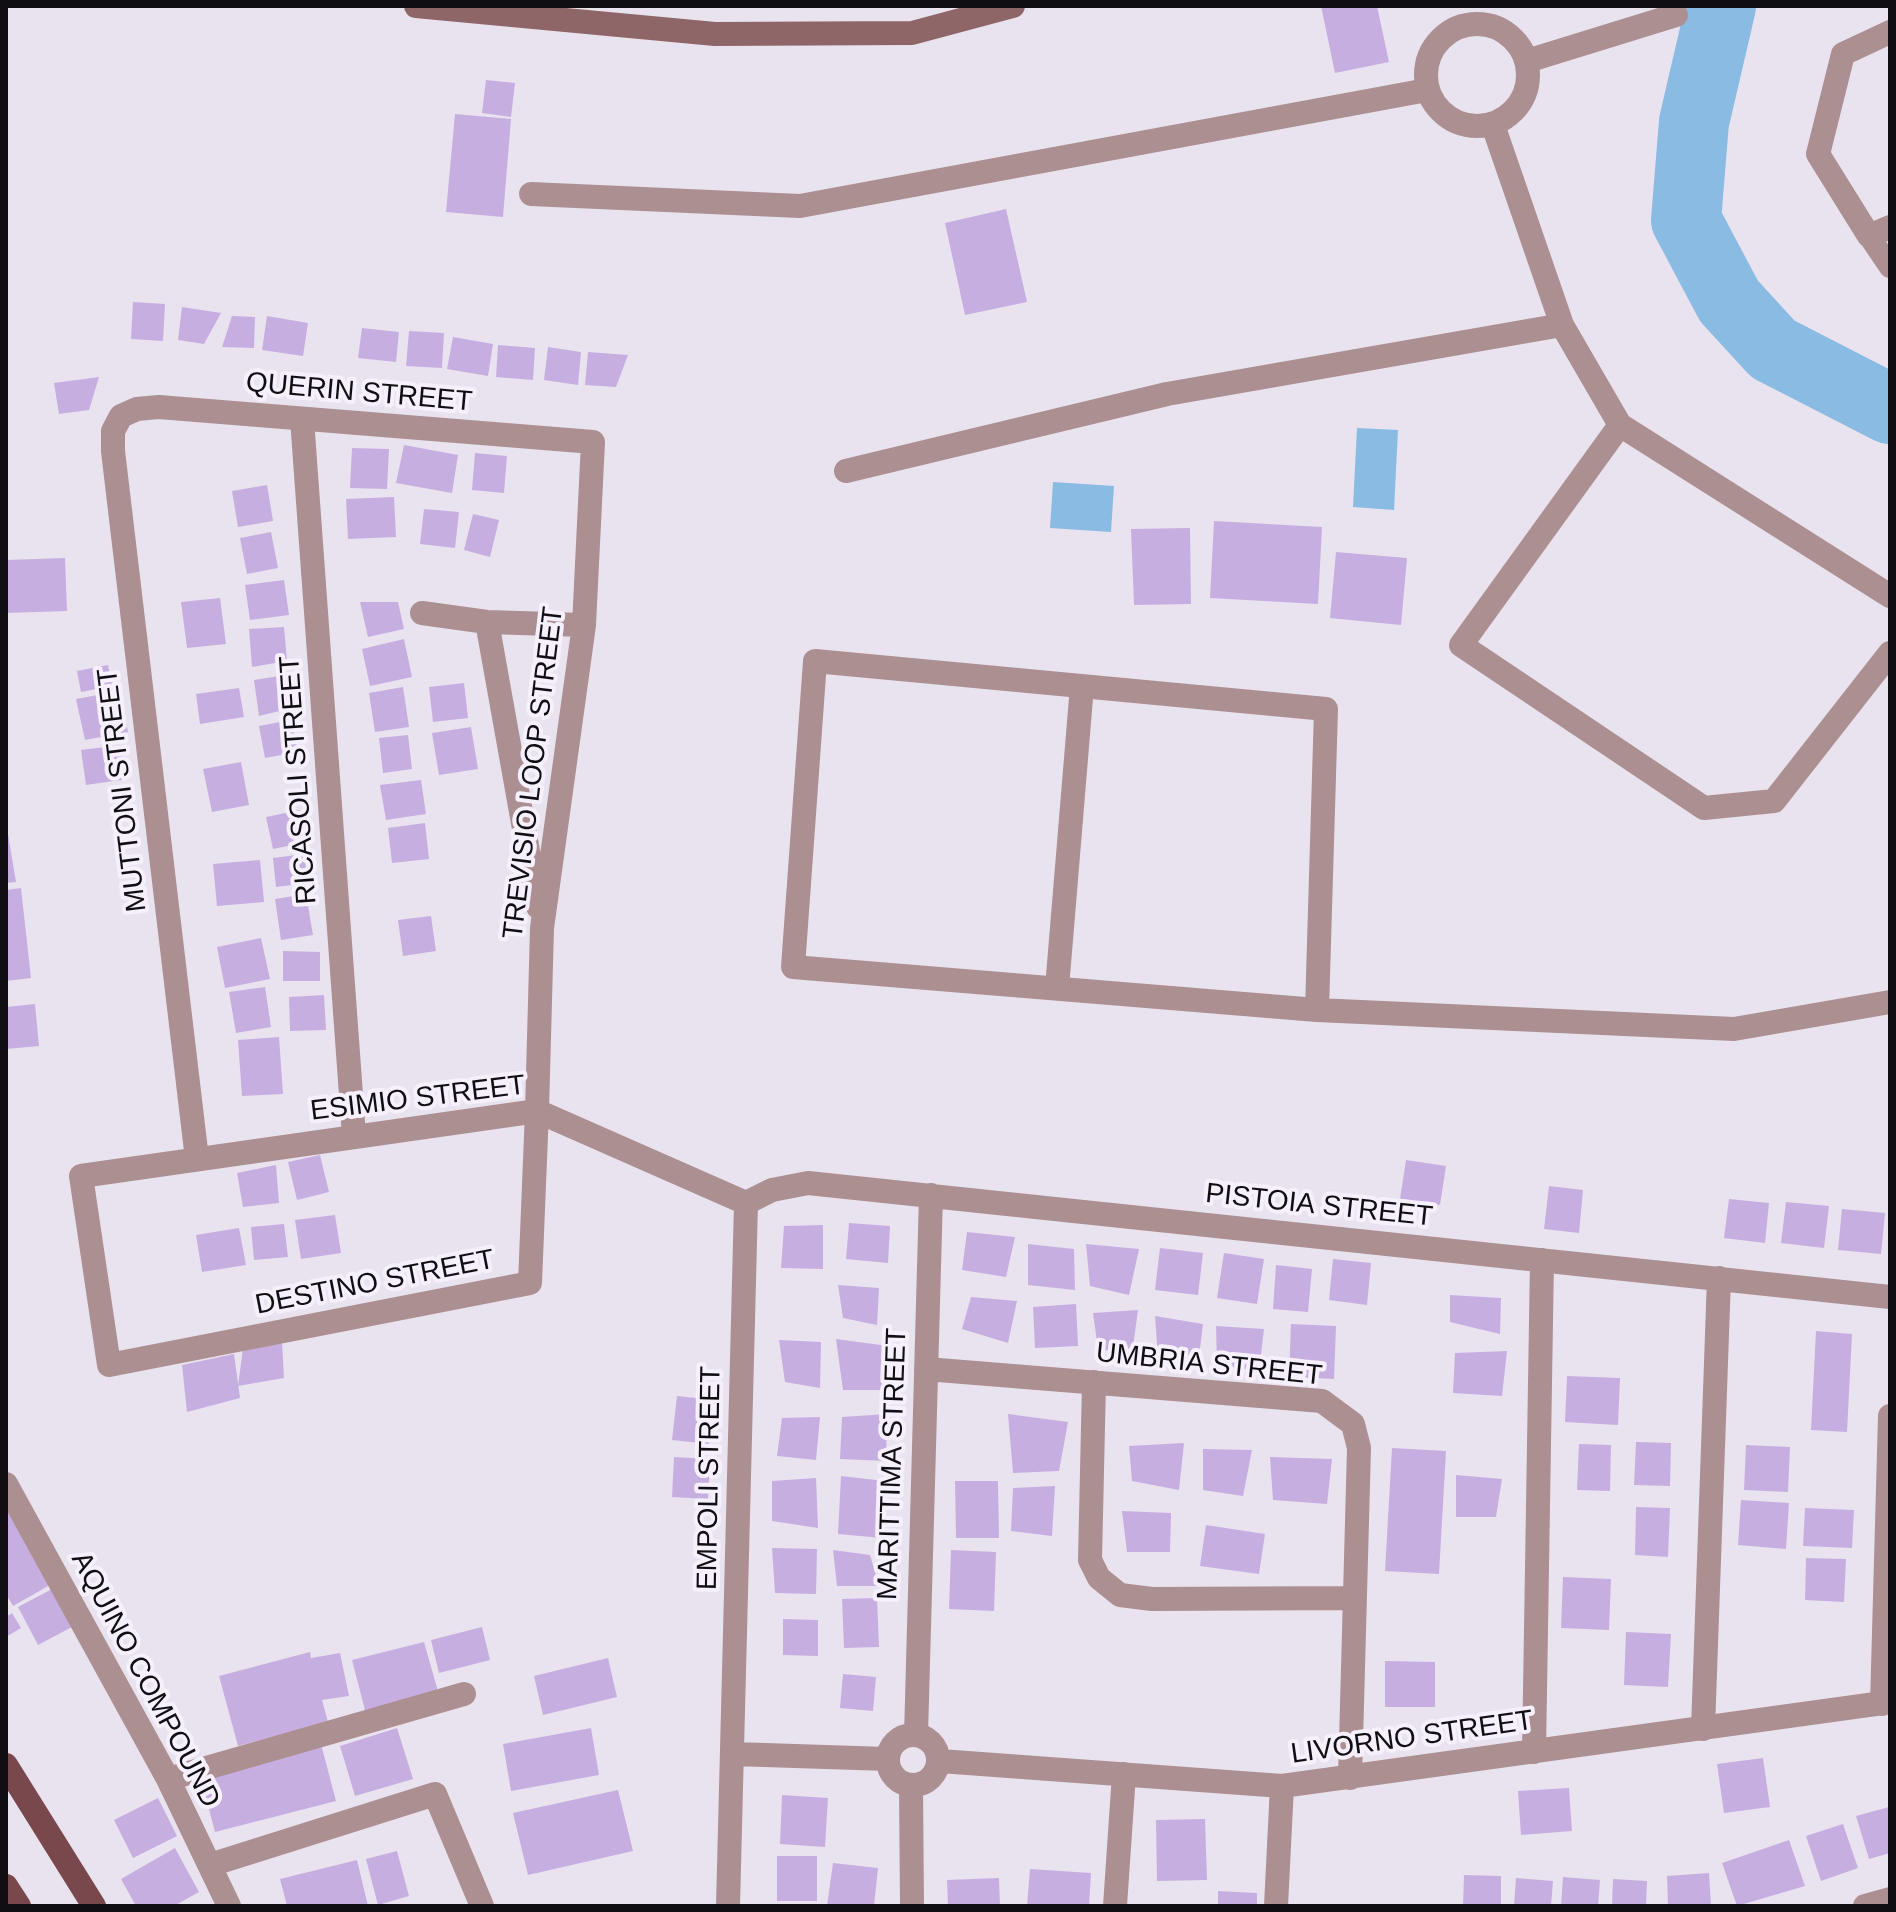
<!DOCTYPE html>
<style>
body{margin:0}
#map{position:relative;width:1896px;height:1912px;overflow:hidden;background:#e9e3ef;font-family:Helvetica,sans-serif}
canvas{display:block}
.frame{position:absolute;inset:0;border:8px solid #100e12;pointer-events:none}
</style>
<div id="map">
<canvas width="1896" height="1912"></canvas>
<div class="frame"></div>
</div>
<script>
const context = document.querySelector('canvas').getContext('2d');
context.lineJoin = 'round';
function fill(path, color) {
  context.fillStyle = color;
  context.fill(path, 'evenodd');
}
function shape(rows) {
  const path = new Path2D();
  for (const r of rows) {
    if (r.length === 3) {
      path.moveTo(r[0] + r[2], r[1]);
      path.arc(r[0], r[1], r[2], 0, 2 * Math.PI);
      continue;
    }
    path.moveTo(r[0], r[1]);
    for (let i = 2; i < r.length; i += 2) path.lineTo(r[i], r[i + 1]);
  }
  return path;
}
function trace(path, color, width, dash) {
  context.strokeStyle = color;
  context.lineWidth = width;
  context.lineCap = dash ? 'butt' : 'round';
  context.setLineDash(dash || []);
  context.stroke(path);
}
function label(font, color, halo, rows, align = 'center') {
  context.font = font + ' Helvetica,sans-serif';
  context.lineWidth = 8;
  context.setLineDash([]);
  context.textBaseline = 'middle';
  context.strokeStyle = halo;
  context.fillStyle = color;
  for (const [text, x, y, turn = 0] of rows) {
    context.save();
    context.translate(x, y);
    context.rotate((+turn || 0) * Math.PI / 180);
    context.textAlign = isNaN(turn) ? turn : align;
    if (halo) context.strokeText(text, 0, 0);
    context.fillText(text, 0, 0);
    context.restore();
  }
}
const water = shape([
 [1357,428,1398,430,1394,510,1353,507],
 [1053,482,1114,486,1111,532,1050,528]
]);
const river = shape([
 [1721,6,1694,122,1686,220,1729,301,1773,349,1890,409]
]);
const building = shape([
 [1321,6,1377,6,1389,62,1335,73],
 [486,80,515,83,511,117,482,113],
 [455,114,511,119,503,217,446,212],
 [1006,209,1027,302,965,315,945,223],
 [133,302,165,304,163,341,131,339],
 [182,307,221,313,204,344,178,340],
 [232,316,255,317,254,348,222,347],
 [267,316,308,323,303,356,262,350],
 [362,328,399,332,396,362,358,358],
 [409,331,444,333,442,368,406,366],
 [453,337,493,344,488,376,447,369],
 [498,345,535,348,533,380,496,377],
 [548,347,581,352,578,385,544,380],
 [588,352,628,355,616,387,585,385],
 [99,377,89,410,59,414,54,383],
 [404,445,458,455,452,493,396,483],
 [352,448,389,449,387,489,350,488],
 [475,453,507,456,504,493,472,490],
 [267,485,273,521,238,527,232,491],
 [394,497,396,537,348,539,346,499],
 [424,509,459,512,455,548,420,544],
 [473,514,499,520,490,557,464,550],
 [1214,521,1322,527,1318,604,1210,598],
 [1190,528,1191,604,1134,605,1131,529],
 [271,532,278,568,247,574,240,538],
 [1336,552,1407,558,1401,625,1330,618],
 [65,558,67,611,6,613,6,560],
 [284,580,289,615,250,620,245,585],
 [220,598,226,644,187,648,181,602],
 [360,602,398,602,404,629,368,637],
 [284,627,287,661,252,667,249,629],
 [404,639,412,677,370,686,362,649],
 [108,665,112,686,81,692,77,671],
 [286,675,292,708,259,716,254,680],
 [464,683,468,718,433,722,429,687],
 [403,687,409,727,375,732,369,693],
 [239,688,244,717,200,724,196,694],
 [120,691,128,732,85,740,76,699],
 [291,720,298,752,265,758,259,726],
 [471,727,478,769,439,775,432,733],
 [408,735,412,769,383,773,379,738],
 [122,745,127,779,86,785,81,750],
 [241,762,249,805,212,812,203,769],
 [421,780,426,814,386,820,380,785],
 [300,810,307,842,273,849,266,817],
 [6,822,16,882,6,883],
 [425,823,429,859,392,863,388,828],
 [304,854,308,883,276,887,273,858],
 [260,860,264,902,217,906,213,864],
 [21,888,31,978,6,981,6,890],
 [306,894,313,935,281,940,275,899],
 [431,916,436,951,403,956,398,920],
 [261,938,270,979,225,988,217,947],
 [283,951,320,952,320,981,283,981],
 [265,987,271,1027,236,1033,229,992],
 [324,995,326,1030,290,1031,289,997],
 [35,1004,39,1046,6,1049,6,1007],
 [279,1037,283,1094,242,1096,238,1040],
 [320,1155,329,1192,297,1200,288,1162],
 [1406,1160,1446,1166,1440,1205,1400,1199],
 [276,1165,279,1203,243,1207,237,1173],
 [1549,1186,1583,1190,1579,1233,1544,1229],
 [1729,1199,1769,1203,1765,1243,1724,1238],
 [1786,1202,1829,1206,1824,1248,1781,1243],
 [1842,1209,1885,1213,1881,1254,1838,1250],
 [335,1215,341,1253,301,1259,295,1220],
 [849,1223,890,1226,888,1263,846,1259],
 [284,1224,288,1257,254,1260,251,1227],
 [823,1225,823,1269,781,1268,784,1226],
 [239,1228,246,1265,202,1272,196,1235],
 [967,1232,1015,1237,1006,1277,962,1270],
 [1028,1244,1074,1249,1075,1290,1028,1285],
 [1086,1244,1139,1249,1129,1295,1090,1286],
 [1160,1248,1203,1253,1198,1295,1155,1290],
 [1224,1253,1264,1259,1257,1304,1217,1298],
 [1333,1259,1371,1263,1367,1305,1329,1300],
 [1276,1265,1312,1269,1308,1312,1273,1309],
 [838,1285,879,1288,877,1325,843,1318],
 [1450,1295,1501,1298,1500,1334,1450,1322],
 [971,1297,1017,1301,1008,1343,962,1329],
 [1076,1304,1078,1346,1035,1348,1033,1307],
 [1138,1310,1132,1354,1098,1349,1093,1313],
 [1155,1316,1203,1324,1198,1365,1158,1358],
 [1291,1324,1336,1326,1334,1379,1289,1377],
 [1216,1326,1264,1329,1259,1371,1217,1365],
 [1816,1331,1852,1334,1847,1432,1811,1430],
 [836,1339,888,1346,885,1390,843,1390],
 [779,1340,821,1342,820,1388,785,1382],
 [282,1342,284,1378,238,1386,243,1348],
 [1507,1351,1502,1396,1453,1393,1455,1353],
 [234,1354,240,1398,187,1412,182,1365],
 [1567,1376,1620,1378,1618,1425,1565,1422],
 [677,1396,714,1400,709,1444,672,1440],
 [887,1414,886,1461,840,1459,842,1417],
 [1008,1414,1068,1422,1059,1471,1013,1473],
 [820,1417,816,1460,777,1456,782,1418],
 [1636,1442,1671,1443,1670,1486,1634,1485],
 [1184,1443,1179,1490,1132,1481,1129,1446],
 [1579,1444,1611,1445,1610,1491,1577,1490],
 [1746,1445,1790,1447,1788,1492,1744,1490],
 [1392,1448,1446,1451,1439,1574,1385,1571],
 [1203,1449,1252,1450,1243,1496,1203,1490],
 [674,1457,710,1459,708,1499,672,1497],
 [1270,1457,1332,1459,1327,1504,1273,1500],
 [1456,1475,1502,1479,1496,1517,1456,1517],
 [841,1476,885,1481,882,1538,838,1534],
 [816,1478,818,1528,772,1521,772,1481],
 [955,1481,998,1481,999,1538,956,1538],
 [1055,1486,1052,1536,1011,1531,1013,1488],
 [1741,1500,1789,1503,1786,1549,1738,1545],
 [1636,1507,1670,1508,1668,1557,1635,1555],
 [6,1508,50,1585,13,1606,6,1594],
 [1805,1508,1854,1510,1852,1548,1803,1546],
 [1122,1511,1171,1513,1170,1552,1127,1552],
 [1206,1525,1265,1534,1259,1574,1200,1566],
 [772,1548,817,1549,816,1594,775,1593],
 [833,1550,870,1555,879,1586,837,1586],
 [951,1550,996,1552,994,1611,949,1609],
 [1806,1558,1846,1559,1844,1602,1805,1600],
 [1563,1577,1611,1579,1609,1630,1561,1628],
 [52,1589,72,1627,38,1645,18,1607],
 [877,1598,879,1647,844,1648,842,1599],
 [12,1613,21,1628,6,1637,6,1617],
 [783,1619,818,1620,818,1656,783,1655],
 [482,1627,490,1660,439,1673,431,1640],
 [1626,1632,1671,1634,1668,1687,1624,1685],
 [424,1642,439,1695,366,1714,352,1660],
 [310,1652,311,1658,340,1653,349,1696,322,1700,328,1722,238,1746,219,1676],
 [608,1658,617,1697,543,1715,534,1676],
 [1385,1661,1435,1662,1435,1707,1385,1707],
 [843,1674,876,1677,873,1711,840,1708],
 [397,1728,413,1779,355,1796,340,1746],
 [591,1728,599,1775,511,1791,503,1744],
 [321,1744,336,1801,215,1832,200,1775],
 [1763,1758,1770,1807,1724,1813,1717,1764],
 [1569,1788,1572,1831,1521,1835,1518,1791],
 [618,1790,633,1851,528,1875,513,1813],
 [782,1795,828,1798,825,1847,780,1844],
 [158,1798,177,1836,133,1858,114,1820],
 [1889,1807,1890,1853,1869,1859,1856,1816],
 [1205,1819,1207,1880,1157,1881,1156,1820],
 [1843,1824,1858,1868,1821,1881,1806,1836],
 [1789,1840,1805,1886,1737,1906,1722,1863],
 [175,1848,199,1892,174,1906,136,1906,121,1879],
 [397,1851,409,1896,378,1905,366,1859],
 [777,1856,817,1856,817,1901,777,1901],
 [357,1860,368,1906,287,1906,280,1879],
 [833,1863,878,1868,874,1906,827,1906],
 [1030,1869,1091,1873,1089,1906,1027,1906],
 [1709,1873,1711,1906,1668,1906,1667,1876],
 [1464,1875,1501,1876,1501,1906,1463,1906],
 [1563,1877,1600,1880,1598,1906,1561,1906],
 [999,1878,1000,1906,948,1906,947,1880],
 [1516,1878,1553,1881,1551,1906,1514,1906],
 [1613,1879,1647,1881,1646,1906,1612,1906],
 [1218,1891,1257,1893,1257,1906,1218,1906]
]);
const lane = shape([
 [1869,236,1890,267]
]);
const street = shape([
 [1477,75,51],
 [1890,32,1843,54,1818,154,1869,236,1890,227],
 [1527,61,1676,15],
 [1493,125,1562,325,1620,425,1890,596],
 [531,194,800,206,1427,90],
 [302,419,354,1136],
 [1620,425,1461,645,1704,808,1774,801,1890,653],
 [846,471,1167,394,1562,325],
 [422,613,487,622,584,625],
 [487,622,538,907],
 [1057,988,1082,686],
 [1317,1010,1326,709,815,661,793,967,1317,1010,1734,1029,1890,1002],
 [197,1159,113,451,113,431,121,416,137,409,159,407,593,442,584,625,542,928,537,1111,530,1283,109,1365,81,1176,537,1111,746,1203],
 [746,1203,772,1190,808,1183,1890,1297],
 [926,1369,1322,1401,1353,1424,1359,1448,1350,1778],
 [1094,1382,1090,1560,1099,1578,1120,1595,1152,1599,1354,1598],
 [6,1484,168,1779,229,1906],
 [1882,1704,1890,1416],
 [1703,1729,1719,1278],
 [916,1735,931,1195],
 [913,1760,25],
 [1534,1752,1542,1260],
 [734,1754,887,1759],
 [940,1761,1282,1786,1890,1702],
 [168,1779,464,1694],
 [911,1786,912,1906],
 [210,1865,435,1794,482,1906],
 [728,1906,746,1203],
 [1115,1906,1124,1774],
 [1276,1906,1282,1786],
 [1865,1906,1890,1899]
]);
const secondary = shape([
 [416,6,715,34,912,33,1013,6]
]);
const primary = shape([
 [6,1765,94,1906],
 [6,1886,19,1906]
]);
const streetNames = [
 ["QUERIN STREET",359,393,5],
 ["TREVISIO LOOP STREET",534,773,-83],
 ["RICASOLI STREET",299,780,-94],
 ["MUTTONI STREET",123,790,-97],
 ["ESIMIO STREET",418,1099,-7],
 ["PISTOIA STREET",1319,1206,6],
 ["DESTINO STREET",375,1283,-11],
 ["UMBRIA STREET",1209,1365,6],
 ["MARITTIMA STREET",893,1464,-88],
 ["EMPOLI STREET",710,1478,-89],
 ["AQUINO COMPOUND",145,1680,62],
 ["LIVORNO STREET",1412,1738,-8]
];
fill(water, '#8abbe2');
trace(river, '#8abbe2', 70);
fill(building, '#c7aee1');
trace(lane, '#ac8f91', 22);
trace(street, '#ac8f91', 24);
trace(secondary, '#8e6668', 24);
trace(primary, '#78484c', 24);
label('28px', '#100e12', '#f6f0fd', streetNames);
</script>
